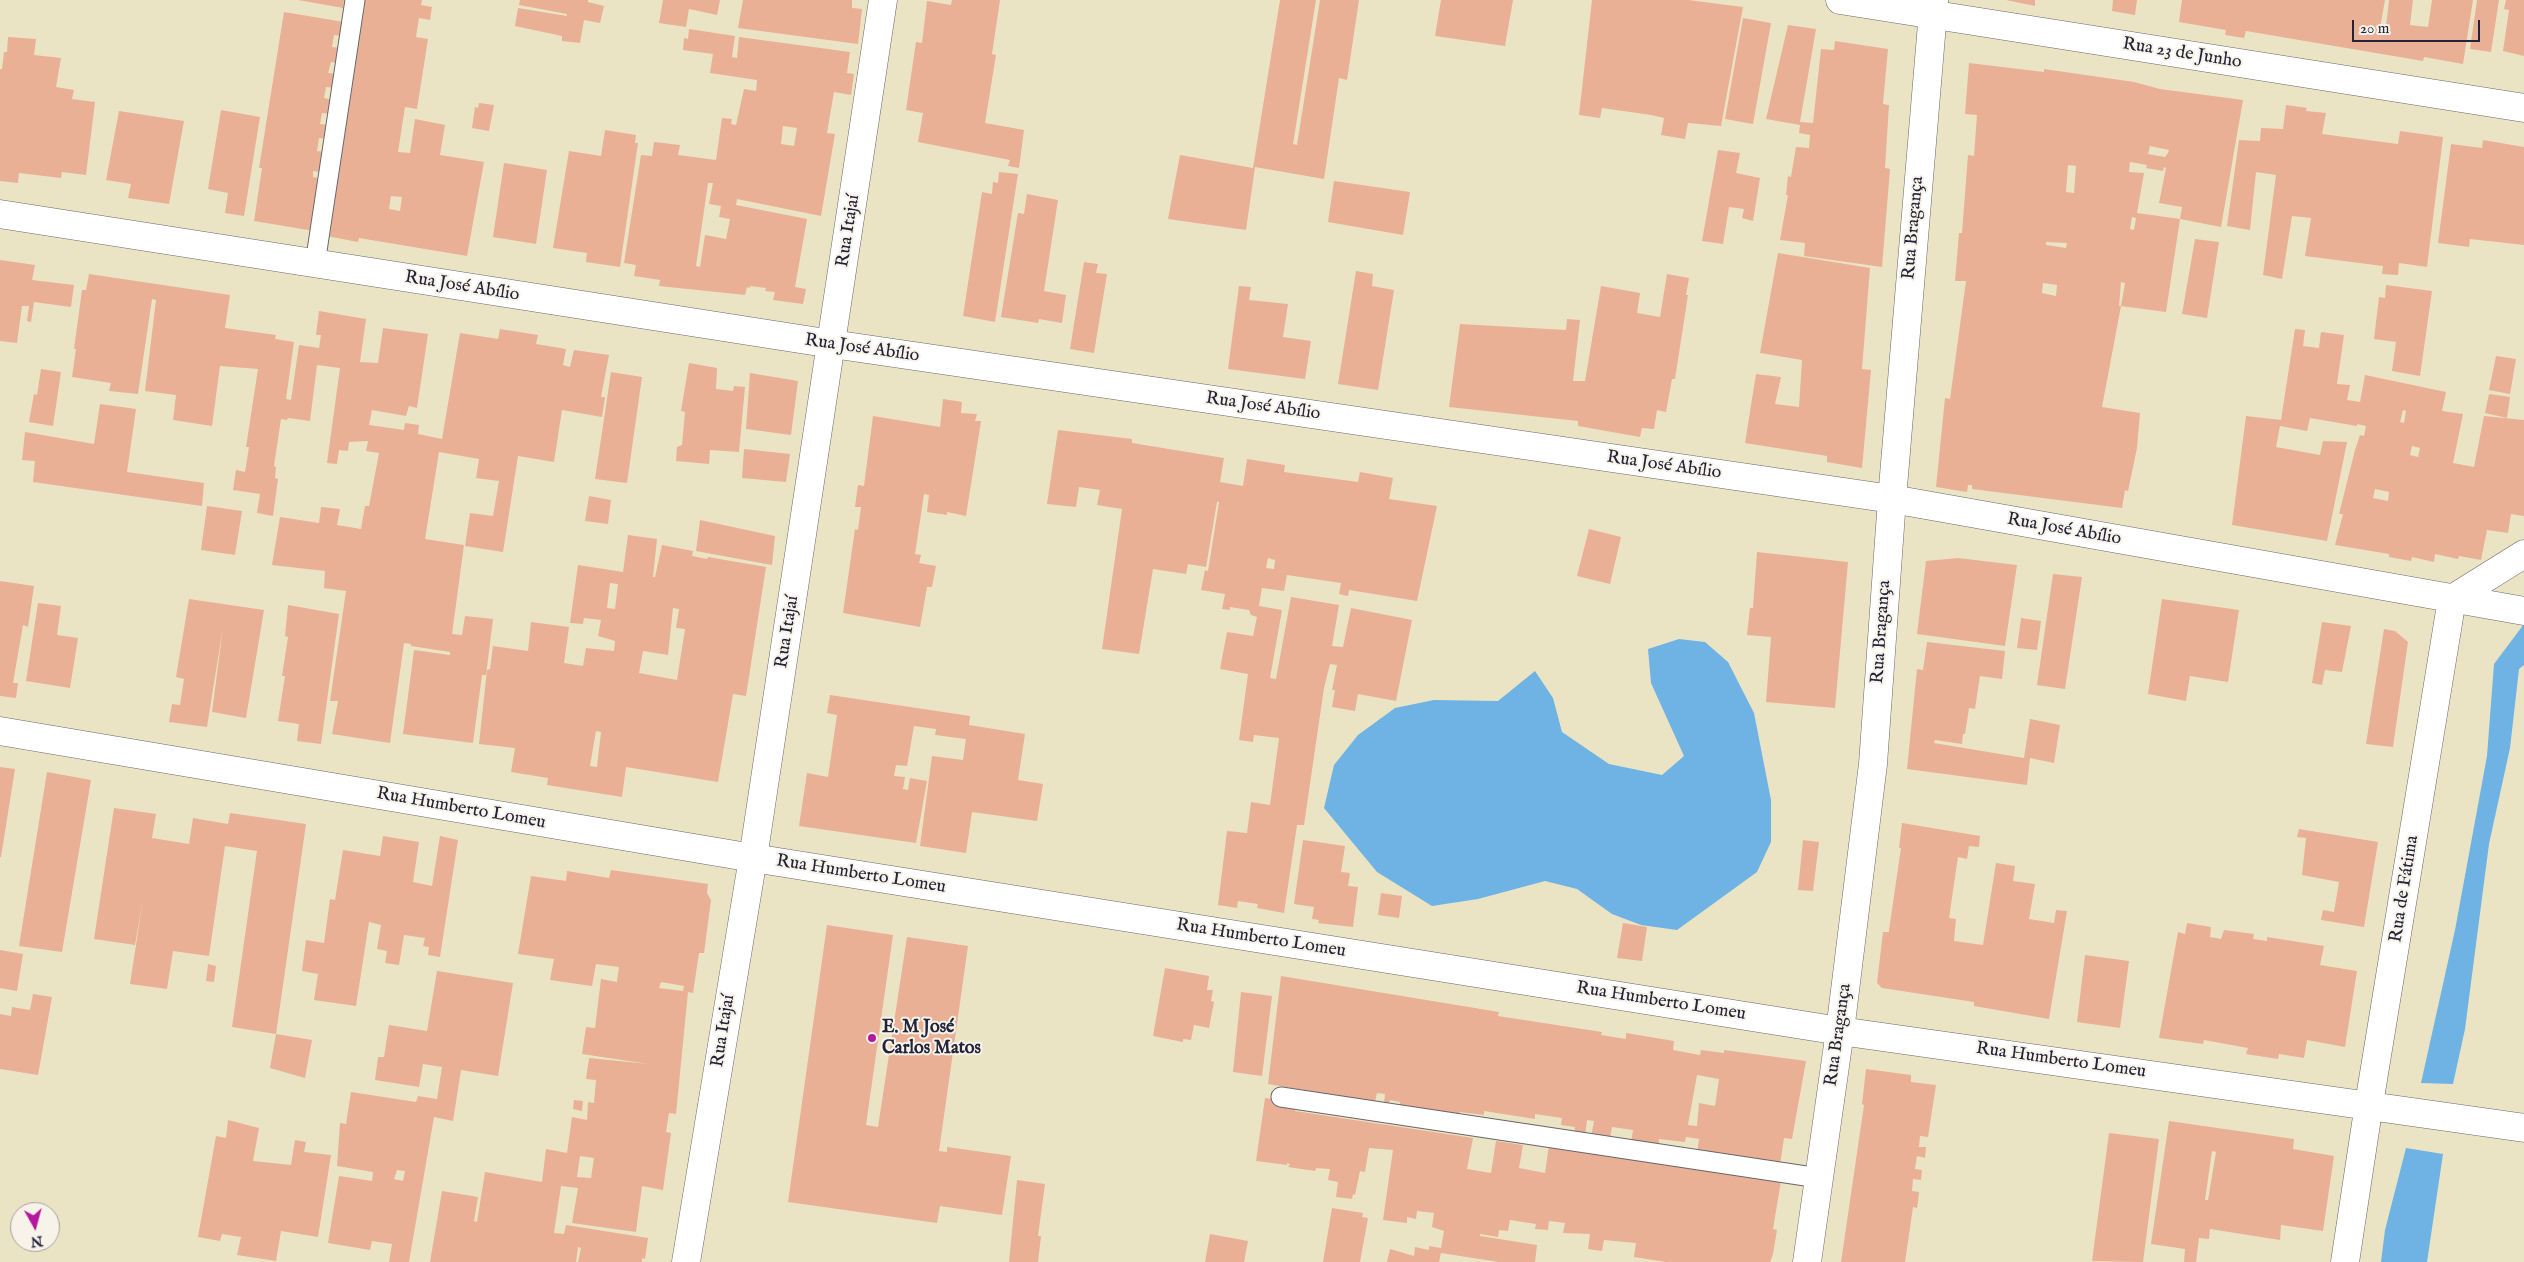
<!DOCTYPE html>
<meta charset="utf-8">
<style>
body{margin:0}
#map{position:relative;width:2524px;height:1262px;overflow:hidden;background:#ebe4c4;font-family:"IM FELL English",serif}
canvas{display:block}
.north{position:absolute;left:10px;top:1202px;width:50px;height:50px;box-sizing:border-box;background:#f7f3e8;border:1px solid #a29fa3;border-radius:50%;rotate:173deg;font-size:14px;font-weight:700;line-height:20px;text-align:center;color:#22223b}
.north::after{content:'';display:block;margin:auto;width:18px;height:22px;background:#b5179e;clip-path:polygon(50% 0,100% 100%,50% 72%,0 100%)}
.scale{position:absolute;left:2352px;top:20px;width:128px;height:22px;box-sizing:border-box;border:2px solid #22223b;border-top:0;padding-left:6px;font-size:15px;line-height:18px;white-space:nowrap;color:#22223b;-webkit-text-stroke:4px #f7f3e8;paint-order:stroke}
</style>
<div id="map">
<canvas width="2524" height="1262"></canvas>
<div class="north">N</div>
<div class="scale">20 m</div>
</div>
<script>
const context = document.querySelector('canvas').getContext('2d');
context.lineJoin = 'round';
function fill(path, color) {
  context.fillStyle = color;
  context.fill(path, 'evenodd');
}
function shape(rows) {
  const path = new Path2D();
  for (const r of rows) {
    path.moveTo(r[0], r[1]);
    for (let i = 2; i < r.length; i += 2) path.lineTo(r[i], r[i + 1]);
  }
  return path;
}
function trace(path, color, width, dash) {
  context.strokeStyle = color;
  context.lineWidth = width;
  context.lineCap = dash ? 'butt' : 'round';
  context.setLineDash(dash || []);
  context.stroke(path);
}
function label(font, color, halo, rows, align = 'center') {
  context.font = font + ' "IM FELL English",serif';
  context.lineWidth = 4;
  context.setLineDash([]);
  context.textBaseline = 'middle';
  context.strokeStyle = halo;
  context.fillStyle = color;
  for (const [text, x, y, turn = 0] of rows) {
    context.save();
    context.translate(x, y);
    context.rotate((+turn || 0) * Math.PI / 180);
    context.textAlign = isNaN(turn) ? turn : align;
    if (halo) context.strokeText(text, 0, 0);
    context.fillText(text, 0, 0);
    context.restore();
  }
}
const water = shape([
 [2524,624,2524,665,2519,669,2510,748,2489,844,2465,1029,2453,1084,2421,1083,2455,930,2487,756,2494,664],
 [1679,639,1705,642,1728,662,1754,713,1771,800,1771,842,1757,872,1677,930,1641,925,1612,914,1577,889,1545,881,1478,899,1432,906,1377,872,1324,808,1334,765,1358,735,1395,708,1434,700,1498,701,1535,671,1553,698,1562,732,1609,764,1662,775,1684,756,1651,683,1648,649],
 [2406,1148,2443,1154,2427,1262,2381,1262,2385,1230]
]);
const building = shape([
 [298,0,344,0,343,8],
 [363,0,422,0,421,5,432,7,430,20,419,18,416,37,428,39,417,109,405,107,398,152,410,153,415,119,445,125,440,155,484,162,467,256,359,238,358,242,327,236],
 [391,196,402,197,400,211,389,209],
 [520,0,588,0,588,2,604,6,600,23,584,20,580,43,562,41,562,36,515,26,518,8,567,16,567,14,519,5],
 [663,0,720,0,717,15,689,9,686,27,659,23],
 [743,0,852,0,852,8,862,9,858,44,738,28],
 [952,0,1000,0,992,54,996,55,985,123,1024,130,1019,168,1008,166,1010,160,918,142,923,113,906,110,916,42,922,43,927,1,951,5],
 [1280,0,1316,0,1293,144,1297,145,1320,0,1359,0,1347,80,1339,78,1324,179,1255,167,1246,230,1168,219,1180,155,1253,168],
 [1441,0,1513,0,1505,46,1435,36],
 [1592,0,1688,0,1743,7,1721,126,1688,123,1685,139,1661,135,1664,118,1651,115,1602,108,1600,118,1579,115],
 [2006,0,2035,0,2035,6],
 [2113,0,2137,0,2135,15,2112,11],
 [2182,0,2385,0,2379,34,2385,35,2389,0,2413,0,2410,25,2428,27,2432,0,2473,0,2463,64,2424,57,2423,61,2246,31,2244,38,2225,35,2226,30,2179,22],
 [2477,0,2499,0,2491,52,2470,49],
 [2506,0,2524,0,2524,56,2503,51,2509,10,2504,9],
 [284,12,344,22,342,36,334,35,332,47,341,48,339,63,331,62,328,73,337,74,335,88,326,87,324,98,333,100,331,114,322,113,320,124,329,125,327,139,319,138,317,151,325,152,322,172,313,171,313,177,323,179,314,231,254,221,262,168,259,168],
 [1743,18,1771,23,1753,124,1725,119],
 [1788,25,1816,29,1800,122,1813,123,1821,49,1834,50,1835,41,1888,49,1883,104,1889,105,1885,168,1890,169,1882,267,1804,256,1805,243,1780,240,1788,195,1786,195,1788,176,1791,177,1796,147,1809,148,1810,135,1799,133,1800,125,1766,119],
 [689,29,735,36,732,57,737,58,739,37,850,52,847,73,854,74,851,95,834,92,827,133,835,134,821,216,737,199,736,205,807,219,795,287,806,289,803,304,773,300,775,292,765,291,766,288,750,286,750,288,747,287,745,295,659,286,660,280,634,276,636,265,624,263,641,155,652,156,654,142,680,145,678,155,716,160,722,118,732,119,731,124,736,125,744,89,756,91,757,80,710,73,713,54,683,50,684,38,688,39],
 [783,126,797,128,794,146,781,144],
 [708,183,713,183,709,204,721,206,719,217,730,219,726,239,705,235,700,267,696,266],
 [8,37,36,39,34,55,61,58,56,87,74,90,72,99,95,102,86,175,62,172,61,178,19,173,18,183,0,181,0,69,2,69,4,52,7,52],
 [1969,63,2044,72,2044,69,2134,82,2160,89,2243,100,2221,227,2180,219,2166,312,2121,306,2102,407,2140,413,2137,448,2128,491,2125,490,2122,508,1972,489,1972,485,1968,485,1967,492,1936,487,1945,398,1950,399,1966,281,1955,281,1959,233,1962,233,1968,155,1974,156,1977,115,1965,114],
 [2150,146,2169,150,2168,153,2165,157,2148,154],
 [2130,162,2147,165,2146,168,2163,171,2164,167,2166,168,2159,203,2182,207,2180,219,2137,213,2144,173,2129,172],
 [2068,165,2076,166,2074,193,2066,192],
 [2132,217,2136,218,2134,230,2130,229],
 [2046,242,2067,243,2066,248,2046,245],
 [2121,282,2125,283,2121,306,2119,306],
 [2043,283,2057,285,2056,296,2042,293],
 [479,103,494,105,489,131,472,128,475,107,478,108],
 [2286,105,2307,108,2306,111,2326,113,2322,134,2398,144,2400,131,2443,137,2427,267,2399,263,2398,275,2382,274,2383,266,2305,256,2311,218,2292,216,2282,279,2263,275,2276,175,2256,172,2250,230,2227,226,2239,140,2260,141,2261,128,2283,129],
 [221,110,260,117,244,216,225,213,228,193,208,189],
 [119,111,184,121,169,204,128,198,131,184,106,180],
 [605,130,636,135,635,143,638,143,620,267,586,262,587,253,553,248,569,151,601,156],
 [2483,140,2524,147,2524,245,2470,239,2469,247,2438,243,2451,144,2482,148],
 [1718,150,1740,153,1736,173,1760,178,1753,221,1742,218,1744,209,1729,207,1723,244,1702,241],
 [504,163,547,170,536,244,493,237],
 [999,172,1018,174,995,322,963,316,982,192,992,194,993,182,998,183],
 [1334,181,1410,192,1403,235,1328,222],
 [1027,194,1058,200,1044,291,1066,295,1062,323,1039,319,1038,323,1001,317,1018,213,1024,214],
 [2195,239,2219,242,2207,318,2182,314],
 [1778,253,1870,268,1862,369,1871,370,1862,468,1827,462,1827,456,1745,443,1756,374,1781,377,1775,404,1799,407,1802,360,1760,353],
 [0,260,35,265,32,280,74,285,71,307,34,302,31,322,27,321,29,306,22,306,17,343,0,341],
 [1084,262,1098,264,1096,273,1107,274,1094,353,1070,349],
 [1356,271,1373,274,1372,286,1394,290,1378,390,1338,384],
 [89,274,230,295,225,328,276,335,275,339,294,342,286,399,291,400,299,345,319,348,321,335,316,335,319,311,366,319,360,362,378,363,383,328,428,334,417,408,409,406,406,416,372,410,369,425,404,430,405,423,419,425,418,434,442,439,460,333,498,339,500,329,538,335,536,344,566,349,563,365,570,367,574,350,609,355,601,397,605,397,602,417,562,410,554,462,518,456,503,552,465,546,470,513,493,516,499,481,476,478,479,459,439,452,425,539,464,545,452,634,462,635,465,616,493,619,486,675,482,675,473,743,403,734,414,650,450,655,450,652,411,646,411,644,404,643,390,743,332,734,338,701,330,701,346,591,324,588,325,571,272,565,280,517,319,523,321,507,340,509,337,525,361,529,365,506,369,506,379,453,366,451,368,441,349,442,348,451,339,450,337,464,327,463,340,368,317,365,310,421,288,418,287,420,281,419,274,466,276,467,275,478,278,479,273,516,257,513,260,494,233,490,236,470,245,472,249,447,246,447,258,369,220,366,212,426,173,420,176,395,145,391,156,300,152,299,138,394,109,391,111,383,72,377,76,349,74,349,82,290,86,290],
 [1667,274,1689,278,1686,295,1688,295,1675,379,1672,379,1666,412,1657,410,1654,429,1642,428,1640,437,1578,426,1578,421,1449,407,1460,324,1566,330,1567,319,1580,320,1573,381,1585,381,1601,286,1640,293,1637,313,1660,317],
 [2386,285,2432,291,2420,376,2392,371,2396,342,2374,339,2379,297,2385,298],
 [1239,286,1251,287,1249,300,1288,304,1283,337,1311,341,1305,379,1228,369],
 [2295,329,2305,330,2303,346,2319,348,2321,332,2344,335,2337,384,2350,385,2347,400,2360,402,2365,375,2446,392,2442,411,2463,414,2453,463,2474,467,2484,416,2524,420,2524,516,2511,514,2508,533,2487,530,2481,560,2459,556,2458,559,2435,554,2434,562,2412,557,2411,561,2389,557,2389,554,2335,545,2343,514,2339,514,2355,450,2360,435,2364,436,2366,426,2357,424,2357,426,2310,418,2307,431,2280,426,2276,447,2320,455,2323,441,2347,442,2327,541,2232,525,2246,416,2281,420],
 [2403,410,2406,411,2404,423,2400,422],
 [2412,446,2420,448,2418,457,2410,455],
 [2375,489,2389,492,2388,501,2373,498],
 [2496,356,2516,359,2510,394,2489,390],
 [689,363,717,368,716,389,733,391,734,386,745,387,739,452,710,450,709,464,676,461,677,447,682,445,685,412,681,411],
 [41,369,61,372,53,426,29,422,34,394,37,395],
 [611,372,642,377,627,483,595,479],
 [750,373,798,381,791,435,746,429],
 [2489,394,2510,397,2507,418,2485,413],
 [943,399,962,402,961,413,977,414,975,421,981,421,966,516,947,512,947,515,927,512,929,495,924,494,915,554,921,555,919,563,936,566,932,587,927,587,920,627,843,613,855,529,858,530,861,507,855,507,858,485,864,486,873,416,940,427],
 [100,404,136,409,127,472,204,483,202,506,33,482,35,461,22,460,25,432,94,444],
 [1058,430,1132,439,1132,443,1224,458,1220,482,1243,486,1247,459,1285,465,1284,472,1358,482,1360,472,1393,478,1389,499,1437,506,1417,601,1349,590,1348,596,1339,594,1341,583,1287,575,1284,591,1262,588,1259,606,1282,610,1270,678,1276,679,1291,597,1339,605,1332,646,1343,647,1351,608,1412,620,1396,701,1358,694,1355,711,1332,707,1335,690,1332,690,1337,665,1330,664,1324,688,1304,825,1297,825,1284,913,1257,908,1258,904,1238,901,1237,908,1218,905,1227,831,1247,833,1251,802,1270,805,1279,738,1254,735,1253,742,1239,740,1248,674,1220,669,1227,632,1253,636,1257,617,1251,615,1249,610,1230,607,1230,610,1222,609,1225,594,1201,590,1205,570,1208,571,1219,502,1217,502,1206,567,1188,564,1186,574,1153,569,1139,654,1102,649,1122,509,1097,505,1100,490,1079,487,1076,507,1047,504],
 [1268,558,1275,560,1274,569,1266,568],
 [744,449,790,454,786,482,742,478],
 [589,496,611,500,608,524,585,521],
 [207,506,242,511,235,555,201,550],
 [700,520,775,536,772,565,696,551],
 [1589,529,1621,537,1610,584,1577,576],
 [628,535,657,539,653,577,655,577,662,545,693,551,692,556,707,559,708,557,766,567,746,696,733,694,718,782,626,767,622,797,547,785,548,778,511,772,515,748,479,744,487,670,490,669,493,646,528,651,531,622,569,627,564,663,583,666,586,648,614,651,615,641,598,636,601,620,584,618,583,624,570,623,578,565,623,572],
 [610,583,618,584,615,609,607,608],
 [673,608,679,609,676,628,685,629,677,680,639,673,643,651,668,655],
 [596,731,601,732,597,767,590,766],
 [1757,552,1848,562,1835,708,1766,702,1771,637,1747,635,1750,608,1753,608],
 [1958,558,2017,565,2005,646,1917,634,1926,561],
 [2053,574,2082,577,2065,689,2037,685],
 [0,581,34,586,28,627,23,625,13,683,18,683,16,698,0,696],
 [189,599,264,610,246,718,212,712,223,627,207,727,169,722,172,704,180,705,184,679,176,677],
 [2162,599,2239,610,2228,682,2190,676,2186,701,2148,694],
 [38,603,61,606,57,635,78,638,70,688,26,681],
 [288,605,339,614,321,744,297,741,299,724,278,721,285,676,282,676,288,637,285,636],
 [2021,618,2041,621,2037,650,2017,648],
 [2322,622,2351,626,2342,672,2325,670,2322,685,2312,683],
 [2384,629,2395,631,2408,642,2393,747,2366,744],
 [1927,642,2005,651,2002,679,1980,676,1975,709,1969,708,1965,734,1963,734,1962,744,1935,740,1934,743,2024,758,2030,719,2060,725,2054,763,2030,758,2027,785,1907,769,1917,669,1923,670],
 [830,695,970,716,969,725,1025,734,1018,780,1043,784,1037,821,972,812,966,853,920,846,932,756,963,760,966,739,935,735,936,729,914,726,907,766,896,765,894,776,905,777,903,789,908,790,910,778,927,781,916,843,799,826,807,773,828,777,837,715,827,713],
 [0,767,15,769,1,857,0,857],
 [47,772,91,780,62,952,19,946],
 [114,808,156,814,152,838,189,844,193,818,228,824,230,813,306,824,276,1034,232,1027,257,851,225,846,209,956,173,951,167,989,130,984,143,899,135,945,94,939],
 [1902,823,1980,836,1979,847,1969,846,1967,859,1958,857,1949,918,1956,919,1954,941,1983,945,1996,863,2015,866,2013,881,2035,884,2029,919,2054,923,2056,910,2067,911,2049,1019,1974,1006,1974,1002,1882,988,1877,983,1883,932,1889,932,1889,930,1901,848,1899,848],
 [2299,829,2378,842,2364,927,2321,920,2323,910,2334,912,2339,882,2302,875,2306,838,2297,837],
 [383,836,419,842,413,882,432,886,440,836,458,840,440,957,428,955,429,947,423,946,425,938,404,935,399,965,385,963,387,951,377,949,381,925,369,922,356,1006,314,1000,318,974,302,971,306,940,324,943,330,899,335,900,343,850,380,856],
 [1303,840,1345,846,1341,872,1350,873,1348,886,1358,887,1353,927,1318,923,1319,920,1312,919,1314,907,1294,904],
 [1803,840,1819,842,1813,891,1798,890],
 [611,870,708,884,707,893,711,900,704,953,699,953,693,993,688,992,676,1114,669,1113,666,1132,671,1133,663,1190,642,1186,636,1232,572,1223,578,1188,561,1186,554,1233,564,1234,566,1225,648,1238,645,1259,642,1258,642,1262,578,1262,581,1248,578,1247,576,1262,430,1262,442,1191,478,1197,474,1221,477,1222,485,1172,542,1182,546,1149,567,1153,572,1117,587,1120,588,1102,594,1103,596,1080,586,1079,589,1058,649,1064,582,1054,586,1027,595,1028,601,979,617,982,619,967,596,964,592,986,550,980,554,959,518,954,531,876,566,881,567,871,609,878],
 [661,982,684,986,683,991,659,988],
 [580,1156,594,1158,591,1178,577,1177],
 [1381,893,1402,896,1399,918,1378,915],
 [1623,923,1647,927,1642,961,1617,958],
 [2187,923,2211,927,2210,937,2221,939,2224,930,2254,934,2253,939,2267,941,2267,937,2324,946,2320,965,2357,971,2345,1047,2307,1040,2304,1058,2279,1054,2278,1059,2246,1054,2248,1048,2204,1040,2203,1044,2159,1038,2178,932,2185,934],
 [827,925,893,935,866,1125,878,1127,907,937,968,946,939,1151,947,1152,947,1147,1011,1156,1002,1215,940,1206,937,1223,788,1202],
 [0,950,23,954,17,991,0,988],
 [2085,955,2129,961,2120,1028,2077,1022],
 [208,964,216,966,214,982,206,981],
 [1165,968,1209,976,1207,990,1213,990,1211,1001,1214,1002,1209,1028,1194,1025,1191,1040,1183,1039,1183,1042,1153,1036],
 [437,971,513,983,498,1076,461,1070,453,1121,434,1117,409,1262,389,1262,392,1244,372,1241,370,1250,328,1243,339,1176,372,1181,373,1172,337,1166,340,1123,346,1124,351,1092,416,1102,418,1096,437,1099,442,1067,423,1064,419,1087,375,1080,378,1057,384,1057,389,1025,427,1031],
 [397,1170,405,1171,403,1181,394,1179],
 [1281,976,1499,1012,1498,1016,1602,1032,1601,1035,1626,1039,1626,1033,1674,1041,1673,1050,1700,1055,1701,1050,1724,1053,1724,1050,1806,1061,1792,1139,1784,1138,1780,1165,1697,1153,1699,1139,1686,1137,1685,1142,1659,1139,1659,1146,1631,1142,1633,1130,1612,1127,1610,1139,1591,1137,1594,1121,1587,1120,1585,1136,1574,1134,1575,1127,1561,1125,1562,1118,1535,1114,1535,1119,1484,1111,1484,1115,1460,1112,1459,1114,1400,1105,1400,1102,1390,1100,1389,1104,1384,1103,1385,1094,1377,1093,1375,1102,1268,1084],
 [1697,1075,1719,1079,1715,1106,1699,1103,1697,1126,1688,1125],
 [1241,992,1272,996,1262,1076,1233,1072],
 [33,994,52,997,38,1075,0,1069,0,1014,11,1016,12,1007,30,1010],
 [276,1034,312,1040,305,1078,270,1068],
 [1866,1069,1911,1075,1911,1082,1936,1085,1928,1137,1920,1136,1919,1147,1926,1147,1925,1158,1917,1156,1915,1169,1922,1170,1921,1180,1913,1179,1912,1191,1919,1192,1918,1202,1917,1208,1913,1207,1905,1262,1841,1262,1864,1105,1862,1104],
 [1265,1098,1296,1102,1295,1111,1473,1138,1467,1169,1491,1173,1496,1141,1523,1145,1519,1168,1545,1173,1549,1145,1680,1167,1681,1160,1781,1181,1773,1229,1777,1230,1773,1254,1770,1262,1666,1262,1634,1257,1636,1243,1604,1240,1602,1251,1588,1249,1590,1234,1563,1233,1565,1223,1549,1221,1548,1230,1535,1229,1536,1224,1510,1220,1508,1231,1499,1230,1498,1237,1480,1234,1480,1236,1537,1245,1535,1262,1499,1262,1441,1253,1439,1262,1387,1262,1390,1249,1414,1256,1415,1247,1429,1250,1429,1246,1441,1248,1444,1231,1432,1227,1434,1213,1417,1211,1416,1219,1407,1217,1407,1223,1383,1220,1393,1150,1369,1148,1365,1172,1360,1171,1355,1195,1353,1194,1352,1199,1336,1197,1338,1182,1328,1180,1330,1169,1316,1168,1315,1171,1288,1167,1290,1164,1287,1163,1287,1165,1256,1161],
 [574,1100,583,1101,582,1111,573,1109],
 [228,1120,259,1128,253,1161,291,1165,295,1140,306,1142,304,1152,331,1155,318,1237,281,1231,276,1261,237,1255,241,1237,222,1234,220,1241,198,1237,216,1136,226,1138],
 [2169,1121,2294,1139,2293,1149,2334,1156,2323,1231,2281,1225,2280,1240,2210,1229,2209,1239,2199,1238,2196,1262,2184,1262,2185,1249,2151,1244],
 [2212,1151,2216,1152,2208,1200,2205,1200],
 [2109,1133,2159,1139,2143,1262,2092,1261],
 [1017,1180,1045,1184,1038,1236,1041,1236,1038,1262,1009,1262],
 [1332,1208,1363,1213,1362,1217,1368,1218,1360,1262,1323,1262],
 [1210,1234,1248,1241,1244,1262,1205,1262]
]);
const lane = shape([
 [315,264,355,0],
 [1281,1097,1819,1178]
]);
const street = shape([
 [1840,0,2524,108],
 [0,214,832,344,1892,499,2524,611],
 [0,731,753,858,1840,1031,2524,1128],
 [2345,1262,2369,1104,2452,599,2524,554]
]);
const secondary = shape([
 [686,1262,753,858,883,0],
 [1807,1262,1840,1031,1873,764,1892,499,1934,0]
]);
const markers = [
 [872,1038,5,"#b5179e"]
];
const streetNames = [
 ["Rua 23 de Junho",2182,54,9],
 ["Rua Bragança",1914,228,-85],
 ["Rua Itajaí",849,231,-81],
 ["Rua José Abílio",462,287,9],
 ["Rua José Abílio",862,349,8],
 ["Rua José Abílio",1263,407,8],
 ["Rua José Abílio",1664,466,8],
 ["Rua José Abílio",2064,530,10],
 ["Rua Itajaí",788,632,-81],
 ["Rua Bragança",1882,632,-86],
 ["Rua Humberto Lomeu",461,809,10],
 ["Rua Humberto Lomeu",861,875,9],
 ["Rua de Fátima",2405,889,-81],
 ["Rua Humberto Lomeu",1261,939,9],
 ["Rua Humberto Lomeu",1661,1002,9],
 ["Rua Itajaí",724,1031,-81],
 ["Rua Bragança",1839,1035,-82],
 ["Rua Humberto Lomeu",2061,1061,8]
];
const poiNames = [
 ["E. M José",882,1028],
 ["Carlos Matos",882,1049]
];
fill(water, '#6eb3e4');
fill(building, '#e9b096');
trace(lane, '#68666b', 21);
trace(street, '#68666b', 29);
trace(secondary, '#68666b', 29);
trace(lane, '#fff', 19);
trace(street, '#fff', 28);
trace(secondary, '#fff', 28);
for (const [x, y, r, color] of markers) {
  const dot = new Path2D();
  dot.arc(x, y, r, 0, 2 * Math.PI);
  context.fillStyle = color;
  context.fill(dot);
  trace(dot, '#f7f3e8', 2);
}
label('18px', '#22223b', '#f7f3e8', streetNames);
label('bold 18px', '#22223b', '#f7f3e8', poiNames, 'left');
</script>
